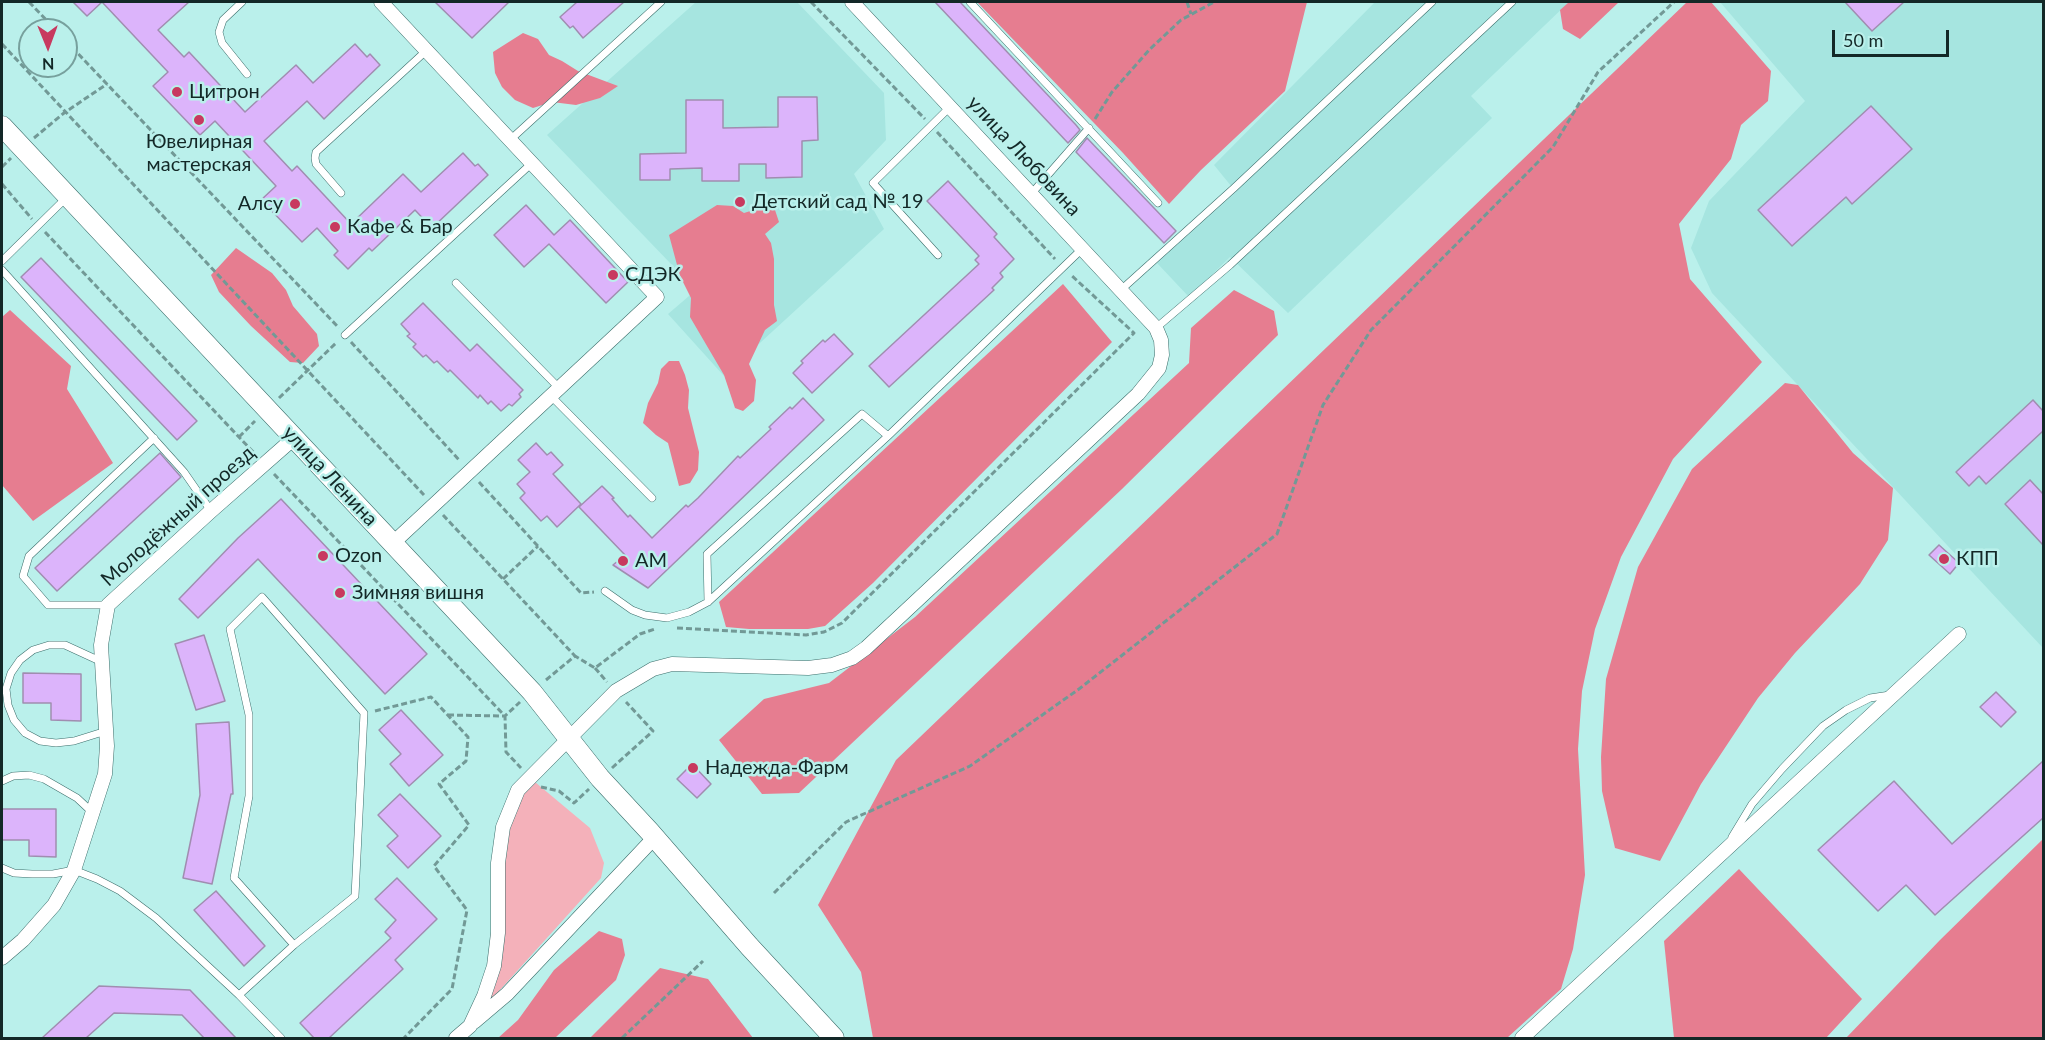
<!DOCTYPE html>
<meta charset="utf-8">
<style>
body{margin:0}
#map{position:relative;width:2045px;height:1040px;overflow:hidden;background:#baf0eb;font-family:Lato,sans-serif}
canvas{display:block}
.frame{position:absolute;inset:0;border:3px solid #132827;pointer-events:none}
.north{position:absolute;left:18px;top:18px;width:60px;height:60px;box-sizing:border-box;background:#baf0eb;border:2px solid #77a09d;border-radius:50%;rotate:179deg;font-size:16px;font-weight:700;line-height:24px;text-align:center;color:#132827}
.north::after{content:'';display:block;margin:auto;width:21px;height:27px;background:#c8395f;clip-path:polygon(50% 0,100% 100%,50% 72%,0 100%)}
.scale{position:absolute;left:1832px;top:30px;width:117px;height:27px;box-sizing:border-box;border:3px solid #132827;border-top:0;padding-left:8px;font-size:18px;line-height:21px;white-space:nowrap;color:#132827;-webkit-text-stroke:4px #baf0eb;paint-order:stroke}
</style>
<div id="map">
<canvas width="2045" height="1040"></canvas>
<div class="frame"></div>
<div class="north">N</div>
<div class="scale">50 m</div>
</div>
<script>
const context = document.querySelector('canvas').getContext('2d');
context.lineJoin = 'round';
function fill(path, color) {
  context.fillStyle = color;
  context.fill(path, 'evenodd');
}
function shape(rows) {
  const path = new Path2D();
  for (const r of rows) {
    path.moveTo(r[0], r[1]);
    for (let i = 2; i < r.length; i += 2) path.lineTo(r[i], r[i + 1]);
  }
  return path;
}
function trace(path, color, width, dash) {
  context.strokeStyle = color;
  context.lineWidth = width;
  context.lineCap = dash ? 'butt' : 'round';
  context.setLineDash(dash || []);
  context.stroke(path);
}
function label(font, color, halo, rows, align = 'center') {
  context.font = font + ' Lato,sans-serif';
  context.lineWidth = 5;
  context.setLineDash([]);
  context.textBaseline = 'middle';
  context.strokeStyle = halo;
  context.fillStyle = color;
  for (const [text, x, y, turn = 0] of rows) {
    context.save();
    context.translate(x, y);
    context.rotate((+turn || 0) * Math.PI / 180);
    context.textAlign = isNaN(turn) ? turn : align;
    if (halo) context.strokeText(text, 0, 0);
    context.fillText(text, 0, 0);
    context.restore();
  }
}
const built = shape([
 [696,2,797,2,884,93,886,140,854,174,884,229,724,376,668,314,696,290,547,135],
 [1375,2,1569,2,1471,96,1492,118,1288,313,1230,257,1189,297,1157,263,1236,192,1214,165],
 [1720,2,2043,2,2043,648,1712,293,1691,248,1709,201,1805,101]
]);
const green = shape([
 [529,777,590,828,604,863,601,878,491,1000,484,996,494,966,503,827]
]);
const forest = shape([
 [977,2,1307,2,1285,91,1201,170,1169,204,1123,153],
 [1569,2,1619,2,1580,39,1563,29,1560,10],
 [1687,2,1711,2,1771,71,1768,101,1741,125,1731,159,1679,224,1690,279,1762,362,1673,459,1621,557,1595,629,1582,691,1578,749,1585,875,1573,949,1561,989,1507,1038,873,1038,861,972,818,905,896,760],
 [523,33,538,39,549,55,562,61,578,71,618,86,600,98,576,105,552,102,533,108,515,100,502,87,495,73,493,52],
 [717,205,733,206,744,213,760,208,775,210,779,222,765,234,771,243,774,259,774,305,777,321,765,330,749,364,756,380,754,401,743,411,735,408,724,375,690,317,691,298,680,276,669,235],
 [236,248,272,273,286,290,293,306,317,334,319,346,303,363,290,362,251,326,219,292,211,275],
 [1063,284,1112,342,873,583,825,626,808,629,749,629,726,627,719,602],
 [1234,290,1274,311,1278,335,1122,489,799,793,762,794,719,740,764,699,829,683,915,617,1189,363,1191,328],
 [10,310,71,366,67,389,113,463,33,521,2,485,2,317],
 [669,361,679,361,685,375,689,390,688,408,699,452,698,470,690,483,679,486,668,443,656,435,643,423,648,403,658,383,661,369],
 [1785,383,1798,385,1853,453,1893,488,1888,540,1860,584,1795,653,1758,698,1701,784,1660,861,1615,848,1602,791,1601,757,1606,679,1638,567,1692,469],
 [2043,839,2043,1038,1846,1038,1940,940],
 [1739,869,1862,999,1826,1038,1674,1038,1664,941],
 [599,931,622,939,625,955,616,980,555,1038,498,1038,518,1020,554,970],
 [660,968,708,979,753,1038,590,1038]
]);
const building = shape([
 [73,2,189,2,158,30,184,57,189,52,245,112,296,65,313,83,355,44,367,57,370,54,380,65,324,119,307,101,264,141,292,171,297,166,351,224,403,174,421,192,463,153,475,166,478,164,488,175,432,228,415,210,372,251,369,248,348,269,334,255,338,251,317,228,302,242,261,200,276,186,215,121,200,135,153,86,168,72,102,2,87,16,73,2],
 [435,2,509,2,472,38,435,2],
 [577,2,624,2,583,38,573,26,570,28,560,17,577,2],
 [935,2,960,2,1076,125,1080,130,1068,143,935,2],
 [1845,2,1904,2,1872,31,1845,2],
 [778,97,817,97,818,140,802,141,802,177,766,178,766,164,739,164,739,181,702,181,702,168,670,169,670,180,640,180,640,154,686,153,686,100,723,100,723,128,778,127,778,97],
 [1871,106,1912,149,1852,204,1846,197,1792,246,1758,210,1871,106],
 [1087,138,1176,231,1164,243,1076,152,1087,138],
 [948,181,997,234,994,237,1014,259,1000,273,1003,277,992,288,994,290,889,387,869,366,979,264,975,260,979,256,927,201,948,181],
 [526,205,554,235,570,220,628,282,606,303,549,244,524,267,494,235,526,205],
 [41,258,197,421,177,440,21,277,41,258],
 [423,303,470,351,477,344,523,390,519,394,521,397,512,406,509,404,501,411,491,401,488,404,480,395,478,398,450,370,448,372,437,361,434,363,426,355,423,357,413,347,416,344,407,336,410,334,401,324,423,303],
 [834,334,853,354,812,393,793,373,803,363,801,361,823,340,825,342,834,334],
 [803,398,824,420,648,588,613,565,625,555,579,507,602,486,614,498,612,499,628,517,630,515,652,538,686,505,688,507,698,498,738,456,740,458,771,429,769,427,790,407,792,409,803,398],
 [2033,400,2043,411,2043,431,1986,484,1979,476,1969,486,1956,472,2033,400],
 [536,443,547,455,551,452,563,465,553,474,581,504,557,527,547,516,541,521,520,498,525,493,517,484,530,472,518,460,536,443],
 [160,453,181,477,57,591,35,568,160,453],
 [2030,480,2043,494,2043,545,2005,504,2030,480],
 [281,499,427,654,385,694,258,559,198,618,179,599,238,538,281,499],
 [1939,545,1959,563,1950,574,1929,555,1939,545],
 [204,635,225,701,196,710,175,644,204,635],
 [23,673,81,674,81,721,51,720,51,703,23,703,23,673],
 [1996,692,2016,712,2001,727,1980,707,1996,692],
 [401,710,443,755,409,786,390,764,401,754,379,730,401,710],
 [229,722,233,794,231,794,212,884,183,878,200,795,196,724,229,722],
 [2043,761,2043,818,1935,915,1906,885,1878,911,1818,850,1894,781,1952,844,2043,761],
 [692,764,711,784,697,798,677,779,692,764],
 [400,794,441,836,408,868,387,846,398,836,378,815,400,794],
 [2,809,56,809,56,857,29,856,29,840,2,840,2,809],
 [397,878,437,919,395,960,403,969,329,1038,314,1038,300,1023,391,938,385,932,396,920,375,899,397,878],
 [216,891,265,946,244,966,194,910,216,891],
 [99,986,190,990,236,1038,204,1038,182,1015,114,1013,86,1038,42,1038,99,986]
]);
const path = shape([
 [29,2,56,30],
 [811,2,925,119],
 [1187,2,1191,14],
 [66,41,339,328],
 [2,44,424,495],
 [1095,119,1112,92,1149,50,1181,20,1214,2],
 [937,132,1055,259],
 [34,138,64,113,107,84],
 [2,167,11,158],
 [2,184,32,219],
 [45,232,255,454],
 [351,342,460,461],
 [279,398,337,342],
 [239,437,255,421],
 [274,474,505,716,506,752,521,768],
 [479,482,581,593,594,592],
 [443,515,575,656],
 [503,579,538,546],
 [677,628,806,635,824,632,842,623,1134,333,1071,275],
 [595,668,607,682],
 [546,680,575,656,595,668,640,634,655,629],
 [375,711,431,697,468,737,466,761,439,784,469,825,434,866,467,910,452,989,404,1038],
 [448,715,505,716,520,702],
 [612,768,653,731,626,702],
 [541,787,559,791,574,803,589,789],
 [774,893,846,822,970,766,1079,689,1277,534,1323,405,1371,330,1553,147,1598,72,1674,2],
 [622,1038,703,961]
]);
const service = shape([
 [242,2,223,20,219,32,222,43,247,74],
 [970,2,1158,203],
 [510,140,661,2],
 [341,193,316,164,315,158,316,152,427,50],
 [1032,193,1089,128],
 [938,255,873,183,951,106],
 [2,261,66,198],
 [2,270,184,472,211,511],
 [456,283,559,388],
 [1122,289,1234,188,1432,2],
 [1156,328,1230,265,1512,2],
 [345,335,532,163],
 [551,396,652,498],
 [605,591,632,610,645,615,667,618,689,612,708,602,888,436],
 [708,602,707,554,862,414,888,436,1083,248],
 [108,605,48,605,23,576,29,556,154,438],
 [102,662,65,645,49,645,33,650,20,660,11,673,6,689,8,705,14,720,25,733,40,741,56,743,74,741,106,731],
 [2,781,13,776,29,775,44,779,77,798,93,813],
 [1732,837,1752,804,1782,769,1823,726,1846,710,1870,698,1890,695],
 [2,868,14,873,32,874,53,874,74,870,97,879,120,891,156,918,239,995,281,1038],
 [239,995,294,945,355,896,364,713,262,597,230,629,249,715,249,796,234,878,294,945]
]);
const minor = shape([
 [381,2,657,297,393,543],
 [2,958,23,940,54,905,74,870,105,774,107,746,101,645,108,605,211,511,294,438],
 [474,1022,507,994,655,837],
 [456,1038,470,1026,484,996,494,966,498,933,498,863,503,827,518,790,616,691,653,669,672,664,808,668,832,665,852,658,866,648,1138,394,1159,368,1162,355,1161,340,1156,328,852,2],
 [1522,1038,1959,634]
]);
const secondary = shape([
 [2,126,532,692,600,778,650,832,749,946,834,1038]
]);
const markers = [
 [177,92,6,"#c8395f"],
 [199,120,6,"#c8395f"],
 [740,202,6,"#c8395f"],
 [295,204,6,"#c8395f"],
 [335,227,6,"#c8395f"],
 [613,275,6,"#c8395f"],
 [323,556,6,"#c8395f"],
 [1944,559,6,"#c8395f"],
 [623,561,6,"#c8395f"],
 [340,593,6,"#c8395f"],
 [693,768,6,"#c8395f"]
];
const poiNames = [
 ["Цитрон",189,92],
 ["Ювелирная",199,142,"center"],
 ["мастерская",199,165,"center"],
 ["Детский сад № 19",752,202],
 ["Алсу",283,204,"right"],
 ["Кафе & Бар",347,227],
 ["СДЭК",625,275],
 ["Ozon",335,556],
 ["КПП",1956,559],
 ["АМ",635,561],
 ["Зимняя вишня",352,593],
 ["Надежда-Фарм",705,768]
];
const streetNames = [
 ["улица Любовина",1024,156,47],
 ["улица Ленина",330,476,47],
 ["Молодёжный проезд",178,516,-42]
];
fill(built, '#a6e5e0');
fill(green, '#f4b1ba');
fill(forest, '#e67d90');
fill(building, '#dcb4fb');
trace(building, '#a08db0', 1.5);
trace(service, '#3c6e6b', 8);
trace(minor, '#3c6e6b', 15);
trace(secondary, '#3c6e6b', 21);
trace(path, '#729996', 3, [6, 3]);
trace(service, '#fff', 7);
trace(minor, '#fff', 14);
trace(secondary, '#fff', 20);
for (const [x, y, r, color] of markers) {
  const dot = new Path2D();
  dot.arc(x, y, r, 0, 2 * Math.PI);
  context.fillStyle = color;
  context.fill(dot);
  trace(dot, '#baf0eb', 2);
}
label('20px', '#132827', '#baf0eb', poiNames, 'left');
label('20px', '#132827', '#baf0eb', streetNames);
</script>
